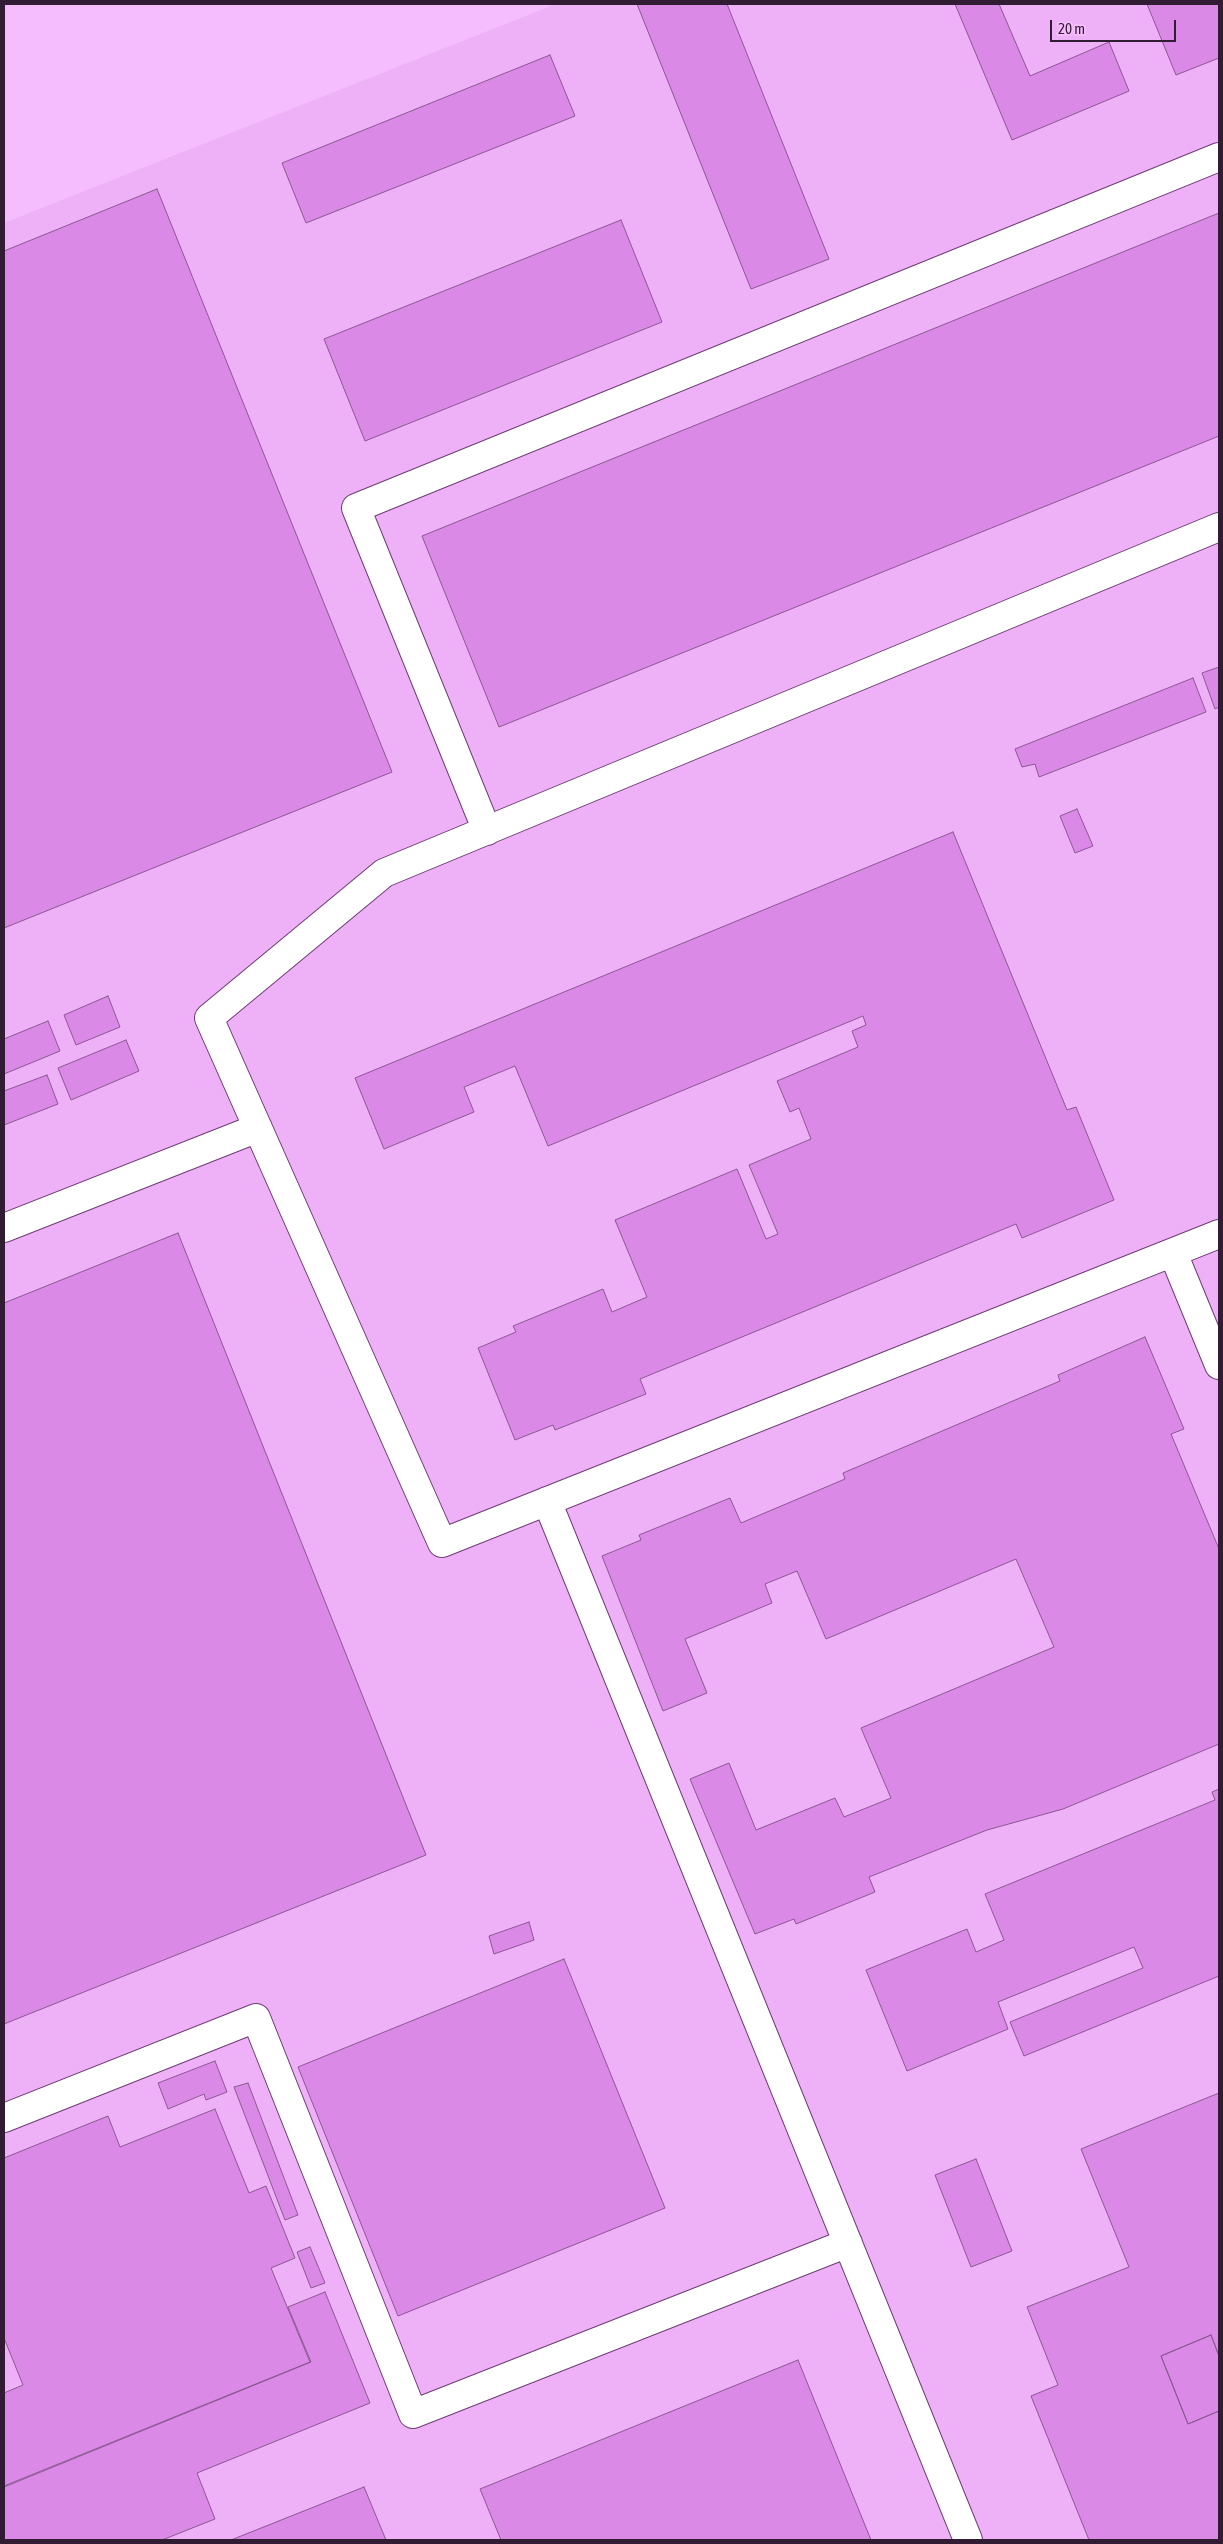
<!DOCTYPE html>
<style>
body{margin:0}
#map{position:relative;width:1223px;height:2544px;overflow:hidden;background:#f5bdfd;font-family:"Asap Condensed",sans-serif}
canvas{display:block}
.frame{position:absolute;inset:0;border:5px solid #311c34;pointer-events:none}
.scale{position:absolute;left:1050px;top:20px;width:126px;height:22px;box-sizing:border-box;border:2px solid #311c34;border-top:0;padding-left:6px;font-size:15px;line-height:18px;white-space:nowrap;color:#311c34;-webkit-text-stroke:4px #f5bdfd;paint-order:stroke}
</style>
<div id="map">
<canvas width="1223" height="2544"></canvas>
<div class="frame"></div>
<div class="scale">20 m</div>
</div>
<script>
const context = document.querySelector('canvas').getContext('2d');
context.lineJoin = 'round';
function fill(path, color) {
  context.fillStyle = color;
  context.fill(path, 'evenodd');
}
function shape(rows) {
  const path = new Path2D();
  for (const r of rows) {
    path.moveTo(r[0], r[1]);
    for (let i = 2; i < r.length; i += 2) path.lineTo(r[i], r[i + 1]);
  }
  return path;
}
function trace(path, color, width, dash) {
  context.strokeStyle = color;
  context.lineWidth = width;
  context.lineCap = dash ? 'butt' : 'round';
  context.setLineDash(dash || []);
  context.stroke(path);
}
const built = shape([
 [556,4,1219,4,1219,2540,4,2540,4,223]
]);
const building = shape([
 [637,4,727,4,829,259,751,289,637,4],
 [955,4,999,4,1030,76,1109,42,1129,91,1012,140,955,4],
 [1147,4,1219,4,1219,58,1176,75,1147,4],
 [550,55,575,116,306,223,282,163,550,55],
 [157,189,392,772,4,928,4,251,157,189],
 [1219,213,1219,436,499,727,422,536,1219,213],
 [621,220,662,322,365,441,324,339,621,220],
 [1219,667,1219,707,1215,709,1202,673,1219,667],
 [1193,678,1206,712,1039,777,1035,764,1022,767,1015,749,1193,678],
 [1077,809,1093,846,1075,853,1060,816,1077,809],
 [953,832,1067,1110,1076,1107,1114,1200,1022,1238,1016,1224,640,1379,646,1394,555,1430,553,1425,515,1440,478,1348,516,1332,513,1326,603,1289,612,1312,647,1297,615,1220,737,1169,766,1239,778,1234,749,1165,811,1139,799,1108,790,1112,777,1081,858,1047,852,1031,866,1025,863,1016,548,1146,515,1066,464,1087,474,1112,384,1149,355,1078,953,832],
 [108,996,120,1027,76,1045,64,1015,108,996],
 [48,1021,60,1051,4,1074,4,1039,48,1021],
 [126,1040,139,1071,71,1100,58,1068,126,1040],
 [47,1075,58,1104,4,1125,4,1091,47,1075],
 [178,1233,426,1855,4,2024,4,1303,178,1233],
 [1145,1337,1184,1429,1171,1434,1219,1549,1219,1744,1063,1809,987,1830,869,1877,875,1892,796,1924,794,1919,755,1934,690,1779,729,1763,756,1830,835,1798,844,1817,891,1798,861,1728,1054,1647,1016,1559,826,1639,797,1571,765,1584,772,1603,685,1639,707,1693,663,1711,602,1556,641,1540,639,1535,730,1498,741,1523,845,1479,843,1473,1060,1381,1058,1375,1145,1337],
 [1219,1789,1219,1976,1024,2056,1010,2022,1143,1968,1134,1947,998,2002,1008,2029,907,2071,866,1970,967,1929,976,1952,1004,1940,985,1894,1215,1800,1212,1792,1219,1789],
 [529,1922,534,1940,494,1954,489,1936,529,1922],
 [564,1959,665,2208,398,2316,298,2067,564,1959],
 [215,2061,227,2092,206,2100,204,2094,168,2109,158,2083,215,2061],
 [248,2083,298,2215,285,2220,234,2087,248,2083],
 [1219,2093,1219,2356,1211,2335,1161,2356,1188,2424,1219,2411,1219,2540,1089,2540,1031,2396,1058,2385,1027,2307,1129,2267,1081,2149,1219,2093],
 [215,2109,249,2193,266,2186,295,2258,271,2268,310,2362,4,2486,4,2393,23,2385,4,2338,4,2158,108,2116,120,2147,215,2109],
 [976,2159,1012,2251,971,2267,935,2175,976,2159],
 [310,2247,325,2283,311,2288,297,2252,310,2247],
 [325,2292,370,2403,197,2473,215,2519,162,2540,4,2540,4,2487,311,2362,288,2307,325,2292],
 [1211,2335,1219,2356,1219,2411,1188,2424,1161,2356,1211,2335],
 [798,2360,871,2540,501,2540,480,2489,798,2360],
 [364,2487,386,2540,231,2540,364,2487]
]);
const minor = shape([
 [1219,527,384,873,209,1018,442,1543,1219,1234],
 [487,831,356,508,1219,157],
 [4,1228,258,1128],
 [1173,1253,1219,1365],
 [547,1501,968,2540],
 [4,2118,256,2018,413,2414,848,2243]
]);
fill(built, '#eeb0f6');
fill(building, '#db89e7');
trace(building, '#8b5992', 1);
trace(minor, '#6e3d75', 30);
trace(minor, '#fff', 28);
</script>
